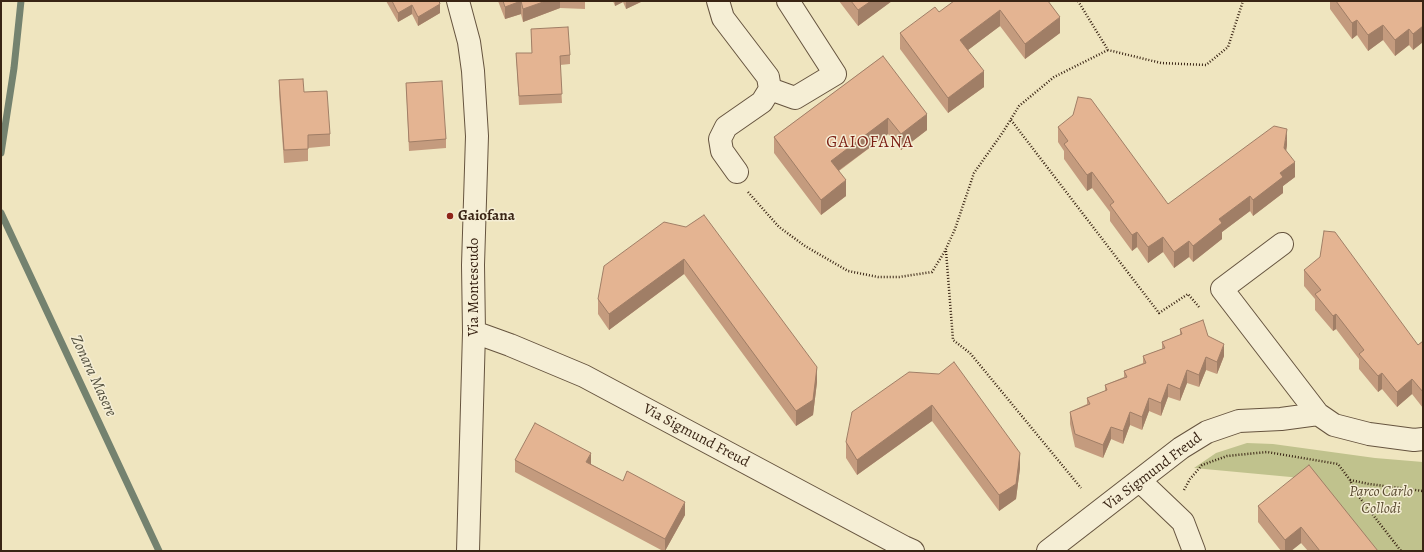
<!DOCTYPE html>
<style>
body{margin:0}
#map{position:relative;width:1424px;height:552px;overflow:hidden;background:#efe5bf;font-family:Alegreya,serif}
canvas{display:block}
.frame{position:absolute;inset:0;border:2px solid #392414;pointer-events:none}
</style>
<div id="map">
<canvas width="1424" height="552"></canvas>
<div class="frame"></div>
</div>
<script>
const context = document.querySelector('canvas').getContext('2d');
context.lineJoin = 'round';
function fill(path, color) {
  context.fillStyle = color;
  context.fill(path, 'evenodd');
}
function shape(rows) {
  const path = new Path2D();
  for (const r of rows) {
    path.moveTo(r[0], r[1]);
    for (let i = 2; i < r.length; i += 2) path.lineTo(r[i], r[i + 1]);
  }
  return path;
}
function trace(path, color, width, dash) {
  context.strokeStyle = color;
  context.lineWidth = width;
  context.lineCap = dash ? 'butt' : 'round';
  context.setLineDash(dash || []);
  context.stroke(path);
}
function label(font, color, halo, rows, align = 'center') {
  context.font = font + ' Alegreya,serif';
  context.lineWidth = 3;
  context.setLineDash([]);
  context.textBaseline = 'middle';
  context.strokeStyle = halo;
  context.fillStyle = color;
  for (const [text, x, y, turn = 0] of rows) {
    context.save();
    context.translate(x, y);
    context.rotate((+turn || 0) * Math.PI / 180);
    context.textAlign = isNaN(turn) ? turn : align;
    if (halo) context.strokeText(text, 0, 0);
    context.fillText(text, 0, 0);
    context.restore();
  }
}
const green = shape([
 [1247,443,1273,444,1375,458,1423,462,1423,551,1368,551,1312,479,1194,468,1216,453]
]);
const stream = shape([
 [1,153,14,68,21,1],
 [1,213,159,551]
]);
const path = shape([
 [1078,1,1108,50,1161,63,1206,65,1228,47,1243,1],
 [1011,120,1159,313,1188,294,1199,307],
 [748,192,779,227,805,246,848,271,878,277,899,277,932,272,945,251,955,229,974,173,1003,132,1019,106,1054,77,1108,50],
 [946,251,953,340,970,353,1081,488],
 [1350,480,1369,484,1423,491],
 [1184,490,1190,479,1202,465,1227,456,1267,452,1338,464,1350,480,1356,493,1401,551]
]);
const minor = shape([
 [458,1,469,42,473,71,477,136,473,265,474,332,468,551],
 [718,1,723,18,768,77,770,89,762,102,726,127,720,139,722,151,737,172],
 [770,89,795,98,835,74,788,1],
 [1282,244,1222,289,1318,414],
 [474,332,510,345,584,376,904,547,913,551],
 [1140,481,1183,522,1194,551],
 [1048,551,1181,448,1207,432,1239,421,1281,419,1318,414,1334,425,1369,434,1414,440,1423,439]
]);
const wall = shape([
 [386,1,439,1,440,13,418,26,412,14,398,22],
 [498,1,585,1,585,9,560,8,523,22,521,14,505,19],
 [613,1,643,1,626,9,623,2,615,6],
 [839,1,892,1,858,26],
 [1048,1,1060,33,1025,59,1000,26,968,50,984,87,948,113,900,49,900,33,939,12],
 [1330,1,1423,1,1423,42,1413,50,1409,45,1395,56,1383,40,1368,51,1357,35,1352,39,1330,9],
 [531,29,570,55,570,64,560,65,562,103,519,105,516,53,532,53],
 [883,56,927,130,901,150,888,134,839,171,846,196,821,215,774,153,774,137],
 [279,80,304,92,330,134,330,146,308,148,308,161,284,163,279,93],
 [406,83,446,139,446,148,409,151],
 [1058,127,1168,204,1287,145,1286,151,1295,177,1283,186,1283,193,1253,216,1250,211,1222,232,1222,239,1193,262,1189,257,1174,268,1163,252,1148,263,1137,247,1132,251,1110,221,1110,212,1092,188,1087,191,1064,159,1064,151,1058,142],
 [664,222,817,382,813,415,796,426,684,274,609,330,598,314,598,299],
 [1304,270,1418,345,1423,341,1423,408,1412,394,1397,407,1382,389,1378,392,1359,369,1359,359,1336,329,1333,331,1315,310,1315,299,1304,286],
 [1180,329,1208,336,1224,356,1217,374,1206,370,1199,387,1187,383,1180,401,1168,397,1161,416,1149,411,1142,430,1130,425,1123,444,1111,439,1103,458,1075,447,1070,424,1070,412,1087,404,1087,398,1105,391,1105,385,1124,377,1124,371,1143,363,1143,356,1162,349,1162,342,1180,335],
 [909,372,1020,468,1016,499,999,511,932,421,857,475,846,458,846,442],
 [515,460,591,464,685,515,665,551,663,551,515,472],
 [1258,506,1378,551,1308,551,1301,543,1291,551,1281,551,1258,522]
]);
const shadedWall = shape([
 [521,1,521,14,505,19,505,7],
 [546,1,560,1,560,8,523,22,523,9],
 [615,1,623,1,623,2,615,6],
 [626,1,643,1,626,9],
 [871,1,892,1,858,26,858,10],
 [440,4,440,13,418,26,418,17],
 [412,5,412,14,398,22,398,13],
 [1000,10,1000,26,960,56,960,40],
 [1060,17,1060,33,1025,59,1025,44],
 [1357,20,1357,35,1352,39,1352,23],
 [1383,25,1383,40,1368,51,1368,35],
 [1423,26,1423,42,1413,50,1413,34],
 [1409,29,1409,45,1395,56,1395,40],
 [984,71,984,87,948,113,948,98],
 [927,114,927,130,901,150,901,134],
 [888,118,888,134,831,176,831,161],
 [1287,129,1287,145,1284,164,1284,148],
 [1295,162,1295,177,1283,186,1283,193,1253,216,1253,200,1280,173],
 [1092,172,1092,188,1087,191,1087,175],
 [846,180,846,196,821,215,821,200],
 [1250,196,1250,211,1222,232,1222,239,1193,262,1193,246,1219,219],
 [1137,232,1137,247,1132,251,1132,235],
 [1163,237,1163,252,1148,263,1148,247],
 [1189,241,1189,257,1174,268,1174,252],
 [684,259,684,274,609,330,609,314],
 [1336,314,1336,329,1333,331,1333,316],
 [1224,344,1224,356,1217,374,1217,362],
 [1206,357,1206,370,1199,387,1199,375],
 [817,367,817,382,813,415,796,426,796,411],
 [1187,370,1187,383,1180,401,1180,389],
 [1382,373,1382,389,1378,392,1378,376],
 [1412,379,1412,394,1397,407,1397,392],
 [1168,384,1168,397,1161,416,1161,403],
 [1149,398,1149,411,1142,430,1142,417],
 [932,405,932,421,857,475,857,460],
 [1130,412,1130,425,1123,444,1123,431],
 [1111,427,1111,439,1103,458,1103,445],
 [591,453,591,465,586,462],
 [1020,453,1020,468,1016,499,999,511,999,495],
 [685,502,685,515,665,551,665,539],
 [1301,527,1301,543,1291,551,1285,551,1285,540]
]);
const building = shape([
 [392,1,439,1,440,4,418,17,412,5,398,13,392,1],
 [503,1,546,1,523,9,521,1,505,7,503,1],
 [851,1,871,1,858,10,851,1],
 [954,1,1048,1,1060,17,1025,44,1000,10,960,40,984,71,948,98,900,33,935,7,939,12,954,1],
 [1336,1,1423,1,1423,26,1413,34,1409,29,1395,40,1383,25,1368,35,1357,20,1352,23,1336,1],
 [568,27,570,55,560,56,562,94,519,96,516,53,532,53,531,29,568,27],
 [883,56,927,114,901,134,888,118,831,161,846,180,821,200,774,137,883,56],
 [303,79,304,92,327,91,330,134,308,135,308,149,284,150,279,80,303,79],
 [442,81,446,139,409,142,406,83,442,81],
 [1078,97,1091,99,1168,204,1274,126,1287,129,1284,148,1295,162,1280,173,1283,177,1253,200,1250,196,1219,219,1222,223,1193,246,1189,241,1174,252,1163,237,1148,247,1137,232,1132,235,1110,205,1114,202,1092,172,1087,175,1064,144,1068,141,1058,127,1073,115,1078,97],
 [704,215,817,367,813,400,796,411,684,259,609,314,598,299,604,266,664,222,686,227,704,215],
 [1324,231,1335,232,1418,345,1423,341,1423,392,1412,379,1397,392,1382,373,1378,376,1359,354,1364,350,1336,314,1333,316,1315,294,1321,290,1304,270,1320,257,1324,231],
 [1203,320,1208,336,1224,344,1217,362,1206,357,1199,375,1187,370,1180,389,1168,384,1161,403,1149,398,1142,417,1130,412,1123,431,1111,427,1103,445,1075,434,1070,412,1090,404,1087,398,1107,390,1105,385,1127,377,1124,371,1146,363,1143,356,1165,348,1162,342,1182,334,1180,329,1203,320],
 [954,362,1020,453,1016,484,999,495,932,405,857,460,846,442,852,412,909,372,939,374,954,362],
 [535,423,591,453,586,462,623,481,627,471,685,502,665,539,515,460,535,423],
 [1309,465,1378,551,1320,551,1301,527,1285,540,1258,506,1309,465]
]);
const markers = [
 [450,216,4,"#8f2418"]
];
const poiNames = [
 ["Gaiofana",458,216]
];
const streetNames = [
 ["Via Montescudo",474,287,-90],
 ["Via Sigmund Freud",696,436,28],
 ["Via Sigmund Freud",1153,472,-37]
];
const parkNames = [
 ["Parco Carlo",1381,492],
 ["Collodi",1381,509]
];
const waterNames = [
 ["Zonara Masere",93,376,65]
];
const quarterNames = [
 ["GAIOFANA",870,143]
];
fill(green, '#c0c28d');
trace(stream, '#74826f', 7);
trace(minor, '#66543f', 24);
trace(path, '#392414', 2.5, [1, 2]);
trace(minor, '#f5eed5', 22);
fill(wall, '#c49b7e');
fill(shadedWall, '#a07e66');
fill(building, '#e4b492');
trace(building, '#a07e66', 1);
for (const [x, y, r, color] of markers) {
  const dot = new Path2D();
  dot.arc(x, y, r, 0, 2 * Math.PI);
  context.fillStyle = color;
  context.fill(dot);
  trace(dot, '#f5eed5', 1.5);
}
label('bold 15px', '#392414', '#f5eed5', poiNames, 'left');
label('15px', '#392414', '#f5eed5', streetNames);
label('italic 15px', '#5b4c32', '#f5eed5', parkNames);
label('italic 16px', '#565341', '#f5eed5', waterNames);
context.letterSpacing = '1px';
label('17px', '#7a1f14', '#f5eed5', quarterNames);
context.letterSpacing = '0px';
</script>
